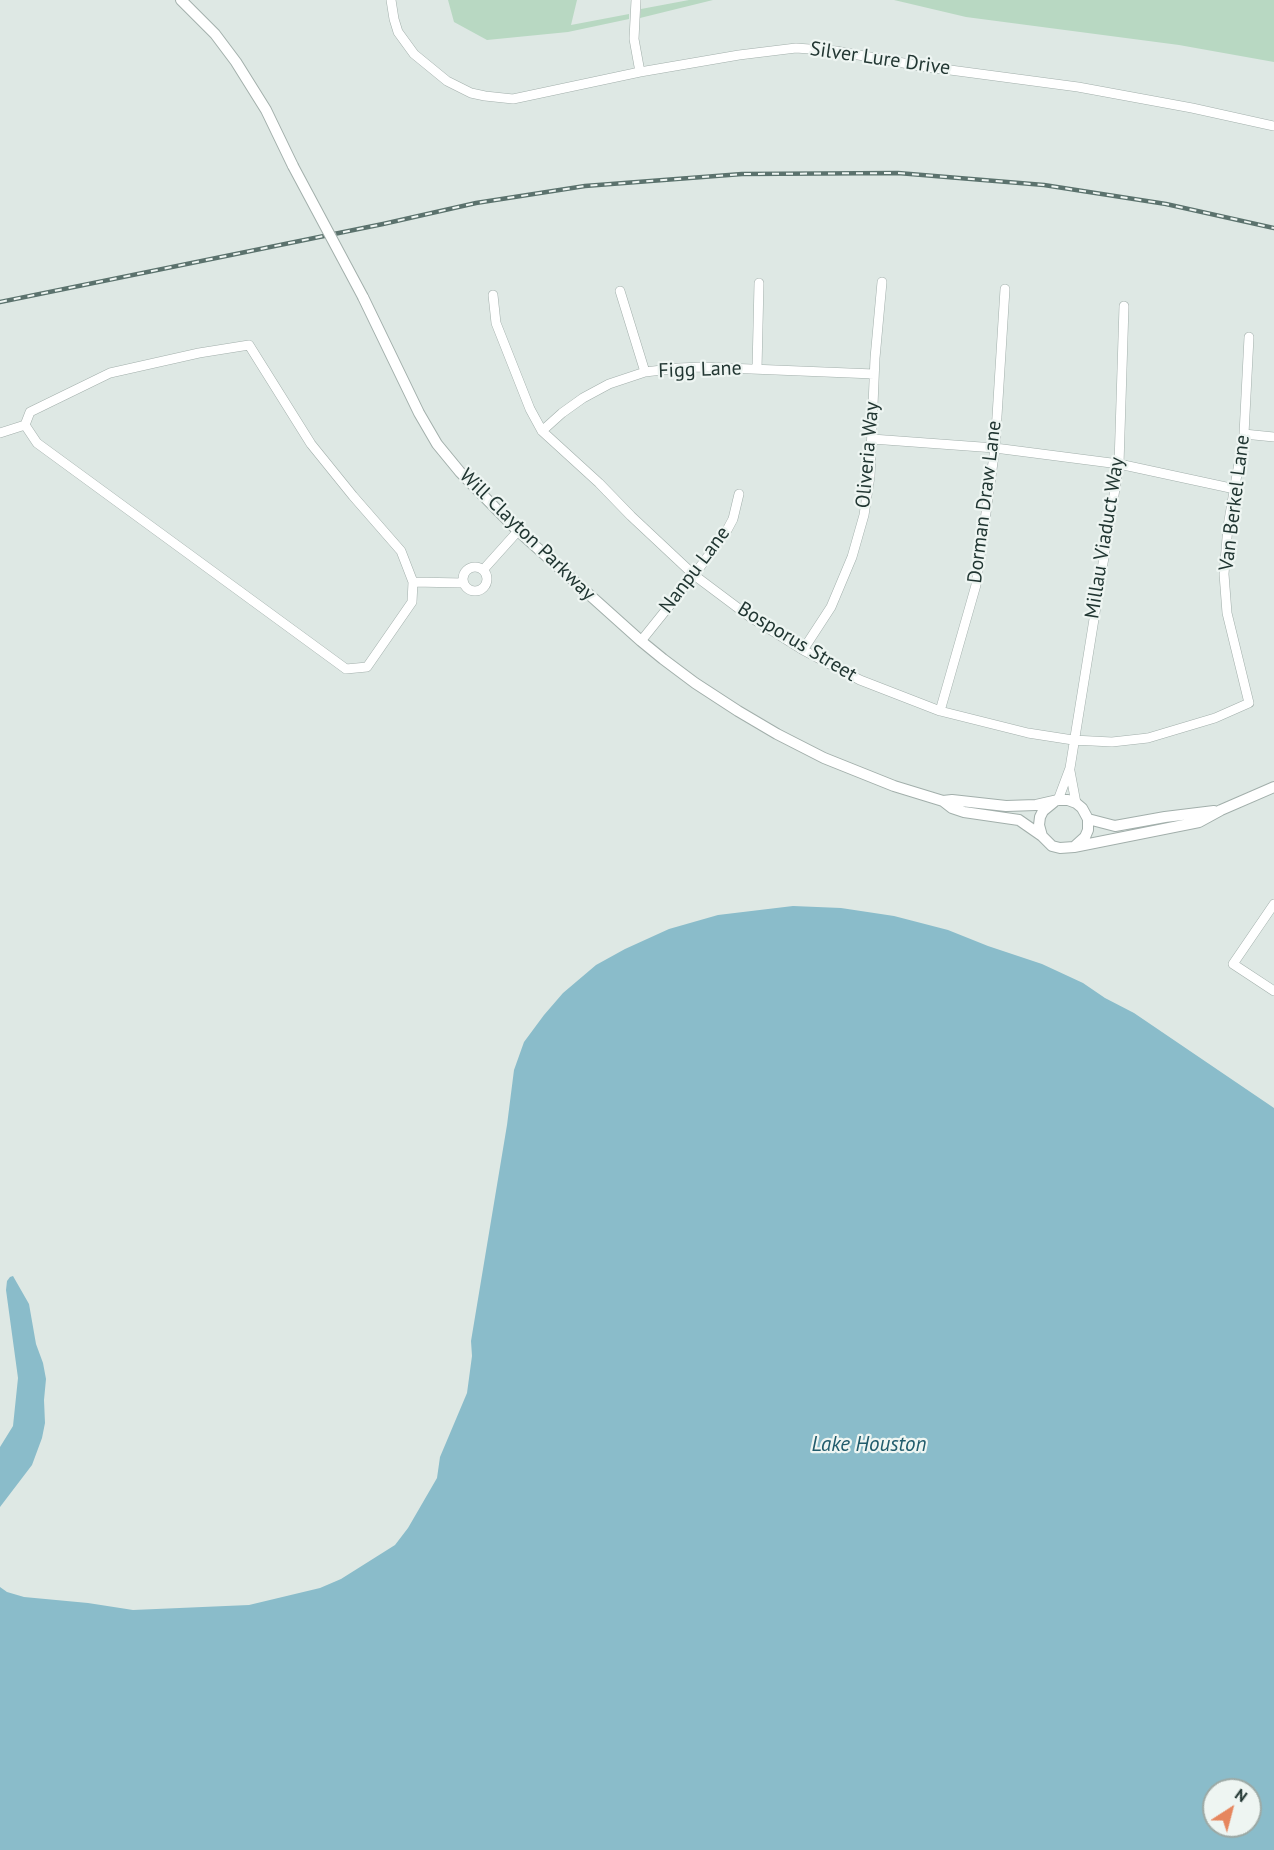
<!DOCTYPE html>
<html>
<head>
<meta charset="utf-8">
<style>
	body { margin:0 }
	#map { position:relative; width:1274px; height:1850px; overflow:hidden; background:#dee8e4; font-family:"PT Sans",sans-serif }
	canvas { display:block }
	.north { position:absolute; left:1202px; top:1778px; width:60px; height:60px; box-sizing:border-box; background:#eef5f2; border:2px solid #9ca9a5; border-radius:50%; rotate:36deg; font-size:16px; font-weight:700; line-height:24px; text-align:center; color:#213632 }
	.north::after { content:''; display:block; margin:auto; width:21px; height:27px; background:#e6865e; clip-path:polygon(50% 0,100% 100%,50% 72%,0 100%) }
</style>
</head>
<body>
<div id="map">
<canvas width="1274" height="1850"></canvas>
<div class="north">N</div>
</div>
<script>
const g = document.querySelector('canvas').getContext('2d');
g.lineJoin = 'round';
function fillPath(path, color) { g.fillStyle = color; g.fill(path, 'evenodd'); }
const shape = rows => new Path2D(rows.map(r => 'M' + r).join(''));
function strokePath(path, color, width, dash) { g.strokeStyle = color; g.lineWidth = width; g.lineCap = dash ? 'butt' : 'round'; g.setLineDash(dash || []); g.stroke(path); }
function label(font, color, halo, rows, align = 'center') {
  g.font = font + ' "PT Sans",sans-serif'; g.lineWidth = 4.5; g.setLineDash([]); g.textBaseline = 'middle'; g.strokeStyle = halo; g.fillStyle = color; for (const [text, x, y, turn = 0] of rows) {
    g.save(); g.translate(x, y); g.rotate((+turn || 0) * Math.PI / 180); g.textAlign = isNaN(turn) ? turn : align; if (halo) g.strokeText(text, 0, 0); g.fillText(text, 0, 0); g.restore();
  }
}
const green = shape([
	[448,0,577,0,571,25,629,14,629,19,568,32,487,40,454,22],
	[689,0,713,0,640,18,641,9],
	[894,0,1274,0,1274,62,1179,45,966,17]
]);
const water = shape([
	[793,906,841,908,894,916,948,930,988,946,1042,964,1083,983,1105,998,1134,1013,1274,1108,1274,1850,0,1850,0,1587,7,1592,24,1597,88,1603,133,1610,249,1605,320,1588,341,1579,395,1545,408,1528,437,1478,440,1457,467,1393,472,1356,471,1341,507,1125,514,1070,524,1042,544,1015,563,993,596,965,625,949,669,929,718,915],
	[1214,1790,1250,1790,1250,1826,1214,1826],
	[13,1276,29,1304,36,1344,43,1363,46,1379,44,1400,45,1423,42,1438,32,1465,0,1507,0,1447,13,1426,18,1378,6,1290,7,1281,10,1277]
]);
const minor = shape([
	[391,0,394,19,398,32,414,54,447,81,471,93,485,96,513,99,640,72,739,55,796,48,836,51,920,66,1078,87,1192,108,1274,126],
	[636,0,634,39,640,72],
	[620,291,645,372],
	[493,295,496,323,530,409,542,431,599,483,631,516,694,575,750,617,803,650,860,680,940,711,1028,733,1073,740,1112,742,1148,738,1215,718,1249,703,1227,613,1224,574,1228,526,1244,434,1249,337],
	[249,345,311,444,353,496,401,551,413,582,412,602,367,667,346,669,37,443,25,425,30,412,110,373,199,353,249,345],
	[757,369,759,283],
	[542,431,562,413,583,398,609,384,645,372,679,368,702,367,874,374],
	[0,433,25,425],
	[1244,434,1274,437],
	[872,439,995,448,1119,464,1235,489],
	'463 579a12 12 0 1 1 24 0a12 12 0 1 1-24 0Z',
	[483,570,518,531],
	[413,582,463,583],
	[641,641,694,575,726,532,733,519,739,494],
	[803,650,831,607,852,557,864,515,870,476,875,358,882,282],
	[940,711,976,585,995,448,1005,289],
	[1070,771,1076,803],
	[1058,800,1070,768,1119,464,1124,306],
	[1274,904,1233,964,1274,991]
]);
const tertiary = shape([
	[181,0,215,34,236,62,266,110,293,166],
	[363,297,419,413,437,444,460,472,515,528,641,641,663,659,695,683,738,711,777,734,824,758,894,786,943,801,952,808,964,812,1019,820,1042,836],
	[943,801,952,800,1006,806,1036,805,1058,800,1068,800,1076,803,1082,808,1088,819,1088,830,1085,837,1074,847,1060,848,1052,846,1042,836,1039,825,1040,817,1043,811,1054,802],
	[1088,819,1115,826,1165,817,1214,811],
	[1074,847,1199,822,1221,810,1274,787]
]);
const rail = shape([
	[0,302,383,224,476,203,585,186,742,174,898,173,1044,185,1166,204,1274,228]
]);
const tertiaryBridge = shape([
	[293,166,363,297]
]);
const streetNames = [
	["Silver Lure Drive",880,59,8],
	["Figg Lane",700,370,-2],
	["Oliveria Way",868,455,-85],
	["Dorman Draw Lane",985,502,-83],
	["Van Berkel Lane",1235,503,-83],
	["Will Clayton Parkway",527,535,44],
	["Millau Viaduct Way",1105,538,-81],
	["Nanpu Lane",695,570,-53],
	["Bosporus Street",797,642,31]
];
const waterNames = [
	["Lake Houston",869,1445]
];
fillPath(green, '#b8d8c2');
fillPath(water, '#8abcca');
strokePath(minor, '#a2afab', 10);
strokePath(tertiary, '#a2afab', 12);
strokePath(minor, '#fff', 9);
strokePath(tertiary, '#fff', 10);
strokePath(rail, '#5b726d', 4.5);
strokePath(rail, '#eef5f2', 2, [7]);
strokePath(tertiaryBridge, '#a2afab', 12, []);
strokePath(tertiaryBridge, '#fff', 10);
label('20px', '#213632', '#eef5f2', streetNames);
label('italic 21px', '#215c6c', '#eef5f2', waterNames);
</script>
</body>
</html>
